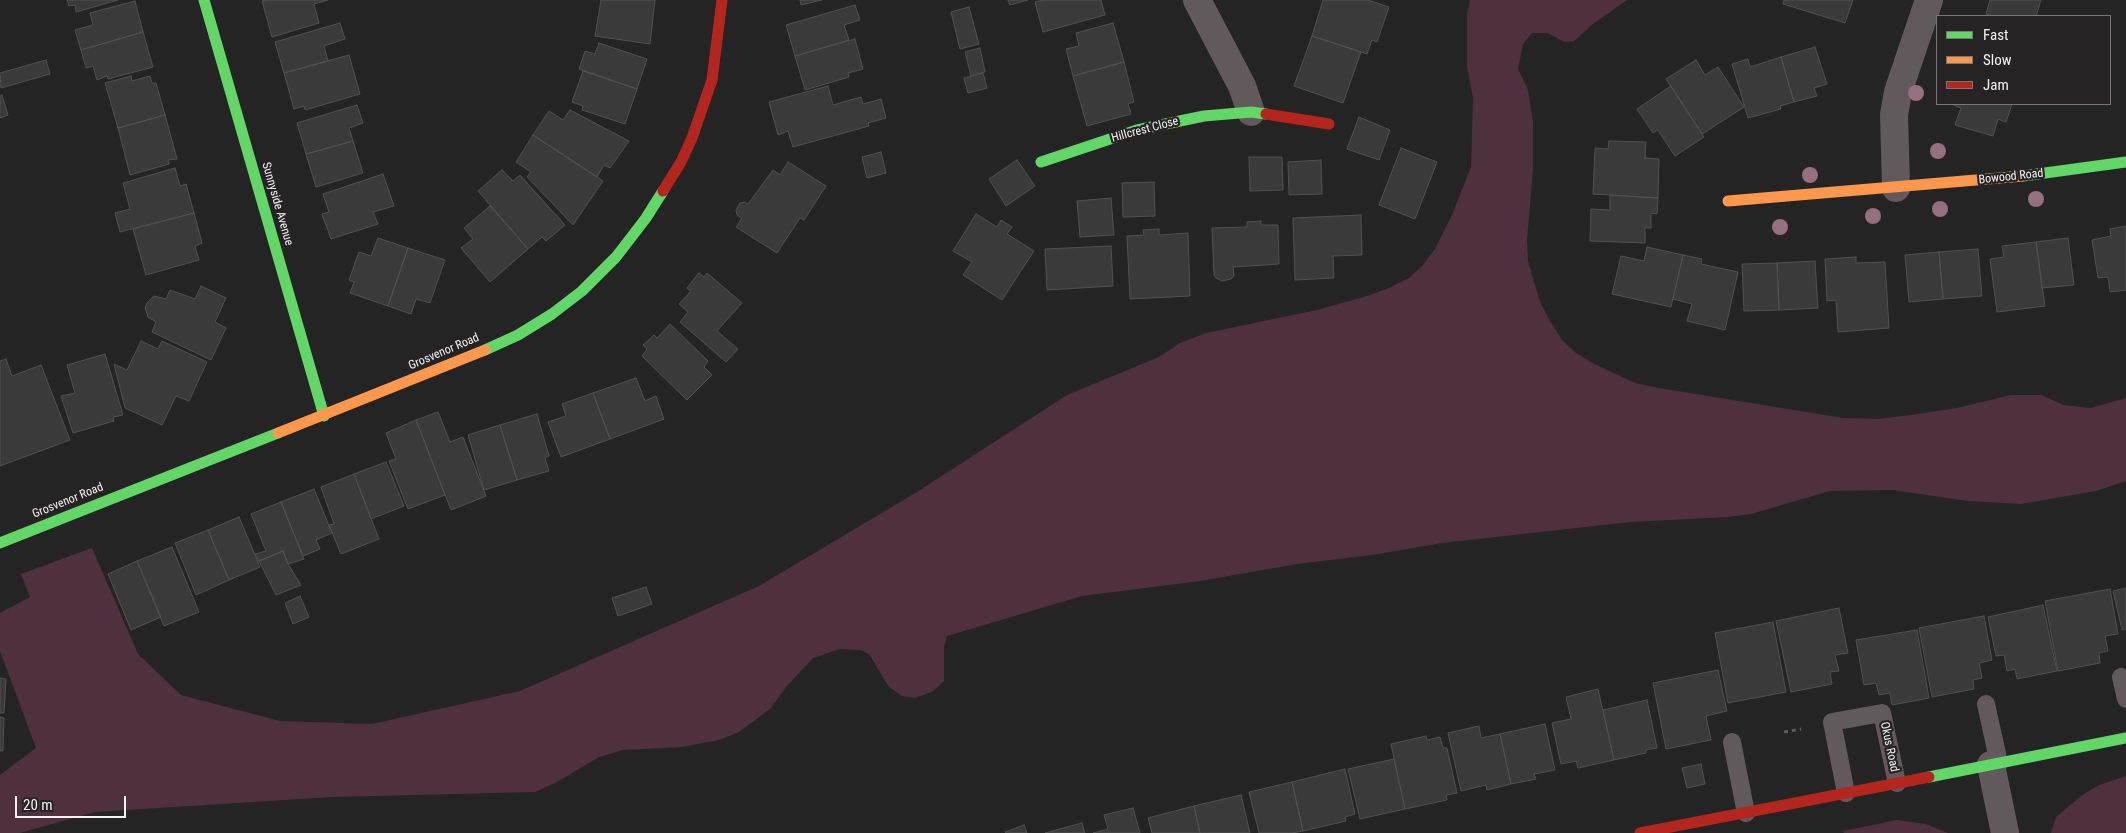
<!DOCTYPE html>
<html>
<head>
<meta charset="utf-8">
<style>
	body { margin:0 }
	#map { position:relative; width:2126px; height:833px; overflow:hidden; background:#252424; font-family:"Roboto Condensed",sans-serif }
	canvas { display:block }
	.legend { position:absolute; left:1936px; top:15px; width:175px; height:90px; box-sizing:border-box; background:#262324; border:1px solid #787676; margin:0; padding:6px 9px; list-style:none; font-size:15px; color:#f3f2f2 }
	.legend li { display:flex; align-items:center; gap:10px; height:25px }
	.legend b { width:25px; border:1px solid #787676 }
	.scale { position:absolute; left:15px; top:796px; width:111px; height:22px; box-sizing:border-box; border:2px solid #f3f2f2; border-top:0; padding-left:6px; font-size:15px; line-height:18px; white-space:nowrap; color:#f3f2f2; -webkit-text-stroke:4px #262324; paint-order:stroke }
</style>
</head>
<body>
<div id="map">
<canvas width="2126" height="833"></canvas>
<ul class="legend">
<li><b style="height:6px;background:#63d668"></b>Fast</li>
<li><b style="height:6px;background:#ff974d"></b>Slow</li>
<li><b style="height:6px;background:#b3261e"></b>Jam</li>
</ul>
<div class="scale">20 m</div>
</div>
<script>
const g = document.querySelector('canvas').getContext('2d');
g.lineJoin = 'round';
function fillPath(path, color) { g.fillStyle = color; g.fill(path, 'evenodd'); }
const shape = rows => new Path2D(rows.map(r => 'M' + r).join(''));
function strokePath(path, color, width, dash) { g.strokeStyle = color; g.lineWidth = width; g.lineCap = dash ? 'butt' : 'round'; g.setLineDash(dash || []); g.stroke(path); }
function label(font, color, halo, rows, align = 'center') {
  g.font = font + ' "Roboto Condensed",sans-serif'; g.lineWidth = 4.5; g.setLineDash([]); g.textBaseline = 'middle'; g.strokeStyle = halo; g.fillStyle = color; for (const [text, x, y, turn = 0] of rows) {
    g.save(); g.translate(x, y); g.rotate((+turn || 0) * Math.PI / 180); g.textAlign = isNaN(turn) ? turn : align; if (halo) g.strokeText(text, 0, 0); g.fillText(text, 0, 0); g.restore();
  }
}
const green = shape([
	[1470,0,1627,0,1593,24,1574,41,1565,42,1547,33,1532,33,1523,44,1518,69,1528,90,1533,122,1533,170,1527,240,1528,261,1539,299,1548,318,1562,340,1576,353,1594,364,1635,383,1659,388,1843,418,1878,419,1911,415,1957,408,2011,395,2041,395,2064,405,2090,408,2126,398,2126,481,2096,491,2021,504,1968,501,1893,490,1830,491,1751,514,1728,517,1630,522,1442,543,1372,555,1297,564,1200,581,1082,596,947,636,944,647,944,681,932,692,915,698,902,696,889,687,869,654,860,650,840,649,813,658,786,687,770,709,739,732,719,740,682,747,623,750,599,757,557,782,535,792,332,797,95,812,20,833,0,833,0,775,36,748,0,651,0,613,30,597,21,574,92,548,138,654,181,695,280,721,372,724,520,691,759,586,917,492,1067,395,1159,357,1180,343,1206,333,1317,310,1367,296,1389,288,1409,278,1422,266,1435,249,1452,215,1471,167,1473,98,1467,67,1467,15],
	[2126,776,2126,833,2051,833,2056,817,2081,796,2099,785],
	[1897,820,1926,824,1948,833,1844,833,1843,831]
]);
const building = shape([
	[67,0,118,0,76,12,75,5,69,6,67,0],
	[266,0,328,0,314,4,319,23,272,37,262,1,266,0],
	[601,0,655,0,650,44,595,36,601,0],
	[800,0,822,0,801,5,800,0],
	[1008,0,1028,0,1010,5,1008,0],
	[1043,0,1101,0,1105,15,1043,32,1035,2,1043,0],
	[1323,0,1368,0,1389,7,1377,42,1372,40,1367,54,1312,36,1323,0],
	[1784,0,1853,0,1845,23,1783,4,1784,0],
	[1990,0,2041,0,2036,16,1994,16,1986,14,1990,0],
	[135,1,143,32,81,50,75,30,93,25,90,13,135,1],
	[855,5,860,20,844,25,849,40,795,56,786,25,855,5],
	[969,7,979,44,960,49,951,12,969,7],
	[340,23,345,39,324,46,328,61,284,73,275,42,340,23],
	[1113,23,1124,62,1073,76,1066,49,1079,46,1076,33,1113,23],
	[143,32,153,67,108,79,107,76,97,80,93,66,86,68,81,50,143,32],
	[1312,36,1361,52,1343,103,1294,86,1312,36],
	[855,39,863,69,848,73,849,77,805,90,795,56,855,39],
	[599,43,647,59,637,89,579,69,585,51,595,54,599,43],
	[1815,47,1827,84,1814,88,1817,96,1794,102,1781,57,1815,47],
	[980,48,985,72,971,76,965,52,980,48],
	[349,55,360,94,305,110,304,106,294,109,284,73,349,55],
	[1781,57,1794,102,1780,106,1781,109,1748,118,1732,64,1748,59,1750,67,1781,57],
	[46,60,50,74,1,88,0,73,46,60],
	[1696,60,1705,75,1718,67,1744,107,1702,134,1666,79,1696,60],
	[1124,62,1134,102,1128,104,1131,114,1087,126,1073,76,1124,62],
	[583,71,637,89,625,124,582,110,583,106,572,102,583,71],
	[983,73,987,88,968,93,964,78,983,73],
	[131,76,132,81,150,76,152,83,156,83,165,115,118,128,105,83,131,76],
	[828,86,833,105,861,97,863,104,881,99,886,118,868,123,869,126,793,147,788,131,778,135,769,102,828,86],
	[1671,86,1704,137,1675,156,1658,130,1653,133,1637,109,1671,86],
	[2,95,8,115,0,118,0,96,2,95],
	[1951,104,2012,104,2006,122,1998,119,1993,136,1955,125,1961,108,1951,104],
	[357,105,363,123,349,128,353,141,306,154,297,123,357,105],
	[570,110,629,141,610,168,604,165,597,177,533,135,549,111,563,120,570,110],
	[165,115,177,159,168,160,169,164,130,175,118,128,165,115],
	[1359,117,1390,130,1379,160,1347,149,1359,117],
	[533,135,603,181,573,225,527,177,531,172,516,162,533,135],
	[353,141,363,173,316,187,306,154,353,141],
	[1609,141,1646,142,1645,158,1659,159,1658,198,1593,194,1595,148,1608,149,1609,141],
	[1401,148,1437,162,1415,219,1379,205,1401,148],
	[881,152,886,173,867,178,862,157,881,152],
	[1249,157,1282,157,1283,190,1250,191,1249,157],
	[1017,160,1035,186,1006,206,989,179,1017,160],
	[1321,160,1322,194,1289,195,1288,162,1321,160],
	[788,162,826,186,804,220,800,218,777,253,736,227,742,218,737,215,736,210,740,203,745,202,748,204,773,170,780,175,788,162],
	[175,168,180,186,186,184,194,213,120,232,115,213,130,209,123,183,175,168],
	[502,170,513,181,520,175,565,225,546,241,542,237,528,249,478,191,502,170],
	[383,174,394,206,373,212,378,224,331,239,322,214,329,212,323,194,383,174],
	[1154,182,1155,216,1123,217,1122,183,1154,182],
	[1610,195,1658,198,1657,214,1651,213,1651,228,1645,228,1645,243,1590,241,1591,209,1610,210,1610,195],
	[1111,198,1114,235,1080,237,1077,201,1111,198],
	[490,206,528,249,490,282,461,248,473,239,464,228,490,206],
	[194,213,202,243,195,246,199,260,146,275,133,229,194,213],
	[976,214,997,227,1001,220,1012,227,1007,234,1034,251,1002,300,963,275,972,262,953,251,976,214],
	[1361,215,1362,255,1333,256,1334,278,1295,280,1293,218,1361,215],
	[1261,221,1261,225,1278,225,1279,264,1233,267,1234,276,1231,279,1222,281,1216,278,1214,275,1212,228,1247,227,1247,222,1261,221],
	[2126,226,2126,290,2110,292,2108,277,2098,278,2092,240,2111,236,2110,229,2126,226],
	[1159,229,1159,235,1188,233,1190,296,1130,299,1127,236,1144,235,1143,230,1159,229],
	[378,238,408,248,388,306,350,293,354,282,349,280,359,252,371,256,378,238],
	[2068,238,2074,285,2042,288,2036,242,2068,238],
	[2036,242,2045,306,1997,312,1990,259,2004,257,2002,246,2036,242],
	[1111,246,1113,286,1047,290,1045,249,1111,246],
	[1647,247,1683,255,1671,307,1612,294,1621,256,1644,261,1647,247],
	[408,248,445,260,430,303,416,299,411,314,388,306,408,248],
	[1978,249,1982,296,1943,299,1939,252,1978,249],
	[1939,252,1943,299,1909,302,1905,255,1939,252],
	[1683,255,1702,259,1701,264,1738,272,1725,330,1687,321,1692,304,1673,299,1683,255],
	[1856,257,1856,263,1885,262,1889,328,1838,332,1836,300,1827,301,1825,259,1856,257],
	[1815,261,1818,308,1779,310,1777,263,1815,261],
	[1777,263,1779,310,1744,311,1742,264,1777,263],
	[699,273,704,277,707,273,742,303,717,331,738,349,726,362,680,322,688,312,679,304,691,291,687,288,699,273],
	[201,286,226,298,215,322,226,328,211,360,152,332,156,322,148,317,145,308,147,303,154,296,166,299,170,290,195,299,201,286],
	[670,324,708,361,704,367,712,375,687,400,642,356,647,349,643,345,654,335,657,338,670,324],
	[141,341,158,349,162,341,207,362,189,401,176,396,162,425,125,408,114,364,127,370,141,341],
	[105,354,123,415,113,417,114,421,73,433,61,396,75,393,67,365,105,354],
	[6,359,12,376,41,365,70,440,0,466,0,361,6,359],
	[636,378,645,401,656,396,664,419,610,439,593,393,636,378],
	[593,393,610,439,561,457,548,422,566,416,562,404,593,393],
	[438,412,450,442,463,437,486,496,451,510,416,420,438,412],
	[537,414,549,456,545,458,549,471,517,480,500,425,537,414],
	[416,420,445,495,408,509,389,461,396,459,386,433,416,420],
	[500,425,517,480,484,490,468,435,500,425],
	[386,462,404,506,371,519,354,474,386,462],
	[354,474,379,539,341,554,329,525,334,524,321,487,354,474],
	[314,489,332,533,316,540,320,549,303,556,281,502,314,489],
	[281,502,304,559,288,564,283,551,259,561,255,554,266,551,251,514,281,502],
	[239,517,260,567,229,580,208,530,239,517],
	[208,530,229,580,196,595,175,543,208,530],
	[172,547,199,612,164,626,137,561,172,547],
	[283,551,288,564,301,585,276,595,259,561,283,551],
	[137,561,161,617,131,630,108,574,137,561],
	[646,587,652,604,618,616,612,598,646,587],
	[2126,588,2126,629,2122,630,2113,591,2126,588],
	[2110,589,2118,634,2105,636,2108,651,2099,653,2100,663,2058,671,2045,601,2110,589],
	[300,596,309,617,293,624,285,603,300,596],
	[2043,605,2057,671,2017,679,2015,669,2007,671,2004,655,1996,656,1988,617,2043,605],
	[1839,608,1848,653,1835,655,1839,671,1830,672,1832,684,1791,692,1776,621,1839,608],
	[1984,616,1992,660,1979,663,1982,678,1973,680,1974,689,1932,697,1919,628,1984,616],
	[1773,622,1786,692,1728,703,1715,633,1773,622],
	[1917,630,1929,698,1892,705,1890,693,1879,695,1876,683,1864,685,1856,640,1917,630],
	[1718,670,1727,711,1706,716,1711,740,1666,749,1653,683,1718,670],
	[0,678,6,679,4,713,0,713,0,678],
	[1598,689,1614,760,1578,768,1576,761,1561,764,1552,723,1571,719,1566,697,1598,689],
	[1647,700,1657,748,1645,750,1646,753,1614,760,1603,710,1647,700],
	[0,717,4,718,3,751,0,751,0,717],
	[1545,724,1555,770,1534,774,1536,779,1511,784,1500,734,1545,724],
	[1479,726,1481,738,1500,734,1511,784,1487,790,1486,785,1461,791,1448,733,1479,726],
	[1426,736,1427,740,1440,737,1443,748,1447,748,1457,793,1446,795,1447,800,1405,809,1391,744,1426,736],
	[1394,759,1405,809,1360,819,1348,769,1394,759],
	[1701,764,1705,784,1687,788,1682,768,1701,764],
	[1345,769,1355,814,1345,817,1346,821,1303,831,1292,782,1345,769],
	[1292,782,1303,831,1292,833,1259,833,1249,792,1292,782],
	[1241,795,1250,833,1200,833,1194,806,1241,795],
	[1194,806,1200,833,1152,833,1148,818,1194,806],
	[1133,808,1140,833,1093,833,1108,829,1104,815,1133,808],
	[1082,823,1085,833,1045,833,1082,823],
	[1024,825,1027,833,1006,833,1005,832,1024,825]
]);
const path = shape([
	[1784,732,1801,729]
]);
const lane = shape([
	[2121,677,2126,699],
	[1986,704,1999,763],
	[1732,742,1746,813],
	[1846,793,1832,722,1882,713,1897,783]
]);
const street = shape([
	[1197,0,1242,86,1251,112],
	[1896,188,1894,115,1898,92,1929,0],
	[1991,765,2005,833]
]);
const fast = shape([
	[204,0,324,416],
	[1041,162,1137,130,1204,116,1251,112,1266,114],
	[2023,176,2126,162],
	[485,350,518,335,552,314,582,291,616,257,646,218,663,191],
	[0,543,278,433],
	[1929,777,2126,738]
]);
const slow = shape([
	[1728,201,2023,176],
	[278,433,485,350]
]);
const jam = shape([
	[1266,114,1329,124],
	[663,191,681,162,692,138,712,80,722,0],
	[1640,833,1929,777]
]);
const trees = [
	[1916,93],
	[1938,151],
	[1810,175],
	[2036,199],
	[1940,209],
	[1873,216],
	[1780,227]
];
const streetNames = [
	["Hillcrest Close",1145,130,-15],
	["Bowood Road",2011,177,-6],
	["Sunnyside Avenue",277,204,74],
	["Grosvenor Road",444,352,-23],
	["Grosvenor Road",68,501,-22],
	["Okus Road",1889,747,78]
];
fillPath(green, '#4e313d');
fillPath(building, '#3b3a3a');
strokePath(building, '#525151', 1);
strokePath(path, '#615b5e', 3, [4, 4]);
strokePath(lane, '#62595c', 18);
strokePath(street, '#62595c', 28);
strokePath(fast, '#63d668', 11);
strokePath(slow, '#ff974d', 11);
strokePath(jam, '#b3261e', 11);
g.fillStyle = '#96707f';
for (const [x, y] of trees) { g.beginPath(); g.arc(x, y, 8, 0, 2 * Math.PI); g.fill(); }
label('12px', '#f3f2f2', '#262324', streetNames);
</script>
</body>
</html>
